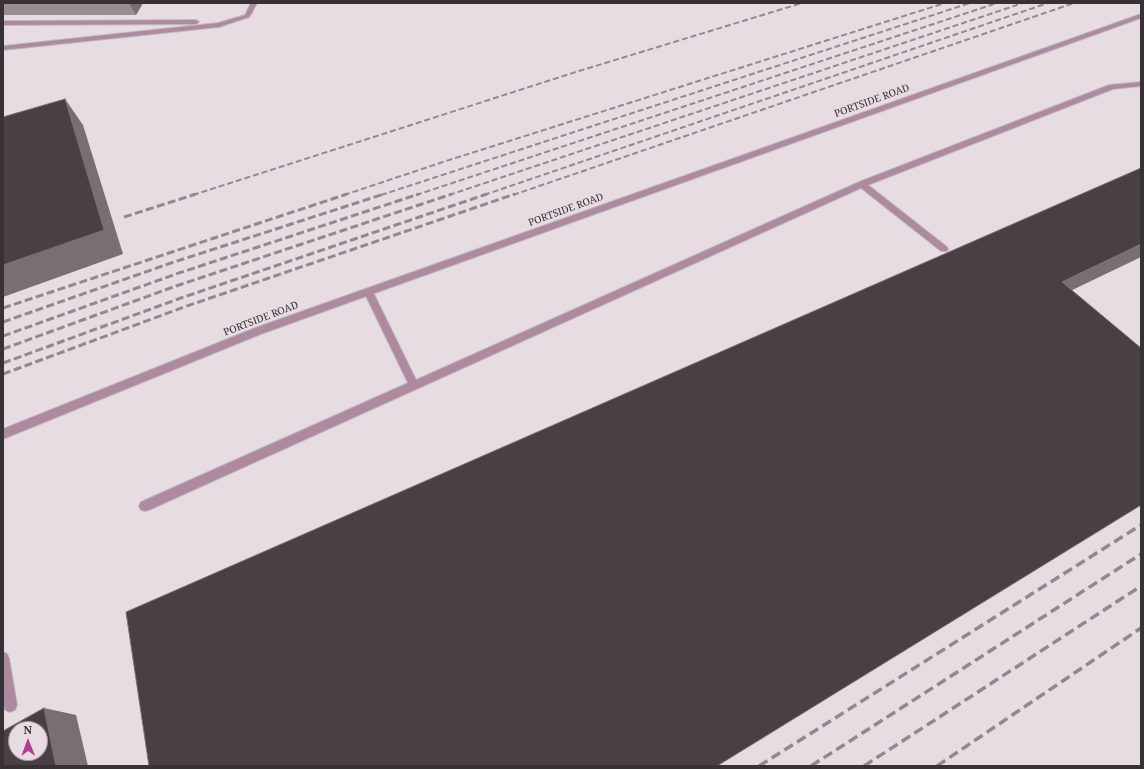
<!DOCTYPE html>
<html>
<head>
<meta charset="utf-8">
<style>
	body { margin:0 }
	#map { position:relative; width:1144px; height:769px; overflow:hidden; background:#e8dce3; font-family:"Noto Serif",serif }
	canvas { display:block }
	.frame { position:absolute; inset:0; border:4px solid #373235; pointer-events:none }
	.north { position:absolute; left:8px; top:721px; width:40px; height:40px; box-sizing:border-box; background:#e8dce3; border:1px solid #a1989d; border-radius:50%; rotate:359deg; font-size:11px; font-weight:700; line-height:16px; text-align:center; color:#373235 }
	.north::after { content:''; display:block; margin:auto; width:14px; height:18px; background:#b33c92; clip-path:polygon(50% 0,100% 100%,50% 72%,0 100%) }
</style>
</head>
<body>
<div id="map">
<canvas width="1144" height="769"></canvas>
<div class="frame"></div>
<div class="north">N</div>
</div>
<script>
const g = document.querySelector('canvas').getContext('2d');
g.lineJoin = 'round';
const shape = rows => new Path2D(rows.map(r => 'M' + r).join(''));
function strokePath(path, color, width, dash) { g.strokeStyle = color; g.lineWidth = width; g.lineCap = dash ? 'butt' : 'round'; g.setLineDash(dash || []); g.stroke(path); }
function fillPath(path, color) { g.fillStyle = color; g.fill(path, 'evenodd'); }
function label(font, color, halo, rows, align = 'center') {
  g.font = font + ' "Noto Serif",serif'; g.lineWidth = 4; g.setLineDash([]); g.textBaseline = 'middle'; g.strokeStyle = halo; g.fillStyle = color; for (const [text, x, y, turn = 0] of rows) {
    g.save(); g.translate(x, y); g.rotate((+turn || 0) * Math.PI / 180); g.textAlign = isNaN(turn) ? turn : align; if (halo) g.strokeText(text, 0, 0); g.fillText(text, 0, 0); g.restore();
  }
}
const service = shape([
	[248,10,253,11,249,17,219,27,3,50,3,46,218,23,245,15,248,10],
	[3,21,196,20,199,22,196,24,3,25,3,21],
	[1141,82,1141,86,1113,89,868,185,947,247,948,249,947,251,941,251,861,188,149,510,145,511,141,510,139,506,141,502,408,383,364,292,366,290,372,290,416,380,859,182,1109,85,1141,82],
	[3,652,7,654,9,658,17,705,15,710,10,712,5,710,3,702,3,652]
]);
const minor = shape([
	[251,3,257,3,252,12,250,13,247,11,251,3],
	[1141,14,1141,18,261,334,3,439,3,429,255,328,1141,14]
]);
const railFar2 = shape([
	[193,195,579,71,802,3],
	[344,195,446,161,945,3],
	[381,195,970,3],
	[416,195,997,3],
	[449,195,1023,3],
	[484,195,1048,3],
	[513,195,1074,3]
]);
const railFar1 = shape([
	[124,217,196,194],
	[3,308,347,194],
	[3,322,171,263,384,194],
	[3,336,176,274,419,194],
	[3,349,176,286,452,194],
	[3,363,181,298,487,194],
	[3,374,184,307,515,194]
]);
const rail = shape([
	[759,766,1141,525],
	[811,766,1141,554],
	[864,766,1141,586],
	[937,766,1141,628]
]);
const wall = shape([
	[3,3,143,3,136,15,3,15]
]);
const shadedWall = shape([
	[129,3,143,3,136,15],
	[65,99,83,125,123,254,3,297,3,265],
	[1141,244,1141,257,1041,305,1062,282],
	[44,708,76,715,88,766,56,766]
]);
const building = shape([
	[65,99,104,230,3,265,3,117,65,99],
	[1141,168,1141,244,1062,282,1141,348,1141,505,717,766,149,766,126,612,1141,168],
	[44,708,56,766,3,766,3,731,44,708],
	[16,729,40,729,40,753,16,753,16,729]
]);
const streetNames = [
	["PORTSIDE ROAD",872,101,-20],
	["PORTSIDE ROAD",566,210,-20],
	["PORTSIDE ROAD",261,319,-21]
];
strokePath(service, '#c5bac0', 2);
strokePath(minor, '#c5bac0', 2);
fillPath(service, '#ad8aa0');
fillPath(minor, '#ad8aa0');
strokePath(railFar2, '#92898f', 2, [6, 3]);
strokePath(railFar1, '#92898f', 3, [8, 3.5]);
strokePath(rail, '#92898f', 3.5, [10, 5]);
fillPath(wall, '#988e94');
fillPath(shadedWall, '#796e74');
fillPath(building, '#493f45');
strokePath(building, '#796e74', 1);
label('10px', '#373235', '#e8dce3', streetNames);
</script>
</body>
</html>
